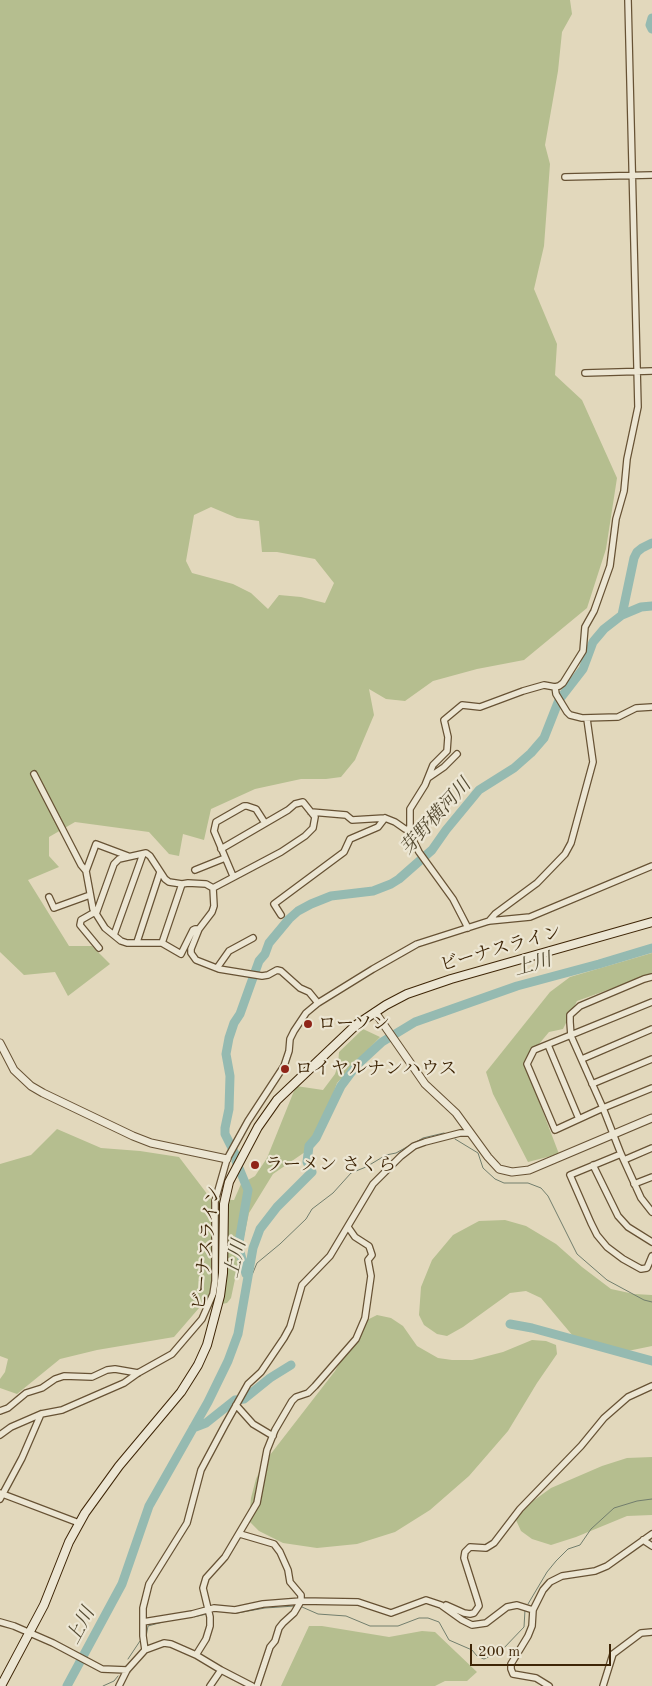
<!DOCTYPE html>
<html>
<head>
<meta charset="utf-8">
<style>
	body { margin:0 }
	#map { position:relative; width:652px; height:1686px; overflow:hidden; background:#e2d8bc; font-family:"Old Standard TT",serif }
	canvas { display:block }
	.scale { position:absolute; left:470px; top:1644px; width:141px; height:22px; box-sizing:border-box; border:2px solid #3e2506; border-top:0; padding-left:6px; font-size:15px; line-height:18px; white-space:nowrap; color:#3e2506; -webkit-text-stroke:4px #ece6d3; paint-order:stroke }
</style>
</head>
<body>
<div id="map">
<canvas width="652" height="1686"></canvas>
<div class="scale">200 m</div>
</div>
<script>
const g = document.querySelector('canvas').getContext('2d');
g.lineJoin = 'round';
function fillPath(path, color) { g.fillStyle = color; g.fill(path, 'evenodd'); }
const shape = rows => new Path2D(rows.map(r => 'M' + r).join(''));
function strokePath(path, color, width, dash) { g.strokeStyle = color; g.lineWidth = width; g.lineCap = dash ? 'butt' : 'round'; g.setLineDash(dash || []); g.stroke(path); }
function label(font, color, halo, rows, align = 'center') {
  g.font = font + ' "Old Standard TT","Noto Serif JP",serif'; g.lineWidth = 4.5; g.setLineDash([]); g.textBaseline = 'middle'; g.strokeStyle = halo; g.fillStyle = color; for (const [text, x, y, turn = 0] of rows) {
    g.save(); g.translate(x, y); g.rotate((+turn || 0) * Math.PI / 180); g.textAlign = isNaN(turn) ? turn : align; if (halo) g.strokeText(text, 0, 0); g.fillText(text, 0, 0); g.restore();
  }
}
const green = shape([
	[0,0,570,0,572,14,562,32,558,71,545,145,550,164,544,246,534,289,557,344,555,375,582,400,617,478,606,549,587,608,524,660,477,669,433,681,405,701,386,699,369,689,374,715,355,760,341,777,326,779,301,779,255,789,211,809,204,840,183,834,179,856,169,854,149,832,75,822,49,837,49,856,59,867,28,880,69,946,92,946,110,964,68,996,55,972,24,975,0,952],
	[211,507,237,518,259,521,262,552,277,552,315,559,334,583,325,603,301,597,279,595,268,609,251,593,233,584,192,573,186,561,194,515],
	[652,953,652,974,577,1001,563,1029,549,1032,524,1062,559,1154,528,1162,493,1094,486,1072,550,992,570,977],
	[363,1029,380,1037,337,1083,324,1120,305,1152,273,1174,249,1213,231,1298,227,1303,199,1308,174,1337,97,1350,60,1359,17,1394,0,1388,0,1379,5,1372,8,1359,0,1356,0,1164,31,1155,57,1129,101,1148,140,1151,179,1157,211,1199,234,1200,241,1184,255,1176,267,1158,296,1086,323,1090,335,1074,338,1065,339,1052],
	[505,1220,526,1226,556,1244,582,1267,611,1289,634,1294,652,1295,652,1346,618,1353,595,1348,578,1342,541,1298,526,1291,510,1293,463,1327,447,1336,437,1334,424,1325,419,1315,421,1287,432,1260,453,1235,479,1221],
	[377,1315,391,1318,403,1326,417,1346,438,1358,452,1360,472,1360,503,1352,532,1340,546,1341,556,1345,557,1354,537,1383,508,1431,469,1476,430,1510,395,1532,357,1544,317,1548,283,1543,259,1531,249,1521,251,1498,256,1479,263,1464,335,1371,356,1334,367,1320],
	[652,1457,652,1515,627,1516,576,1537,551,1545,532,1539,521,1531,516,1520,520,1514,533,1501,551,1488,602,1466,627,1458],
	[309,1626,322,1626,389,1637,422,1631,435,1632,477,1672,467,1681,445,1681,435,1686,281,1686]
]);
const stream = shape([
	[455,1139,478,1153,483,1168,495,1179,504,1183,528,1183,541,1188,548,1196,577,1254,607,1280,644,1300,652,1302],
	[247,1279,252,1275,257,1263,280,1244,306,1219,312,1209,333,1193,351,1173,366,1167,386,1155,396,1153,423,1138,444,1133],
	[528,1604,547,1572,556,1561,568,1549,580,1545,591,1529,614,1508,637,1501,652,1499],
	[302,1607,318,1614,346,1616,370,1626,398,1626,419,1618,428,1618,439,1622,449,1640,472,1650,477,1656,484,1659,502,1650,524,1627,525,1610],
	[232,1613,237,1613,265,1608,295,1606],
	[194,1617,207,1614],
	[146,1637,148,1626,170,1620],
	[128,1659,140,1641],
	[103,1686,114,1681,118,1676]
]);
const river = shape([
	[652,18,650,25,652,29],
	[622,615,634,558,637,552,642,548,652,543],
	[246,1274,240,1252,239,1242,248,1190,236,1161,236,1156,225,1134,225,1128,229,1109,230,1076,226,1054,229,1038,234,1023,240,1014,259,961,265,954,269,943,289,919,298,911,311,904,331,896,373,891,391,884,399,879,432,850,446,830,479,790,514,768,531,753,544,738,559,700,583,669,593,642,604,629,622,615,641,607,652,606],
	[510,1324,532,1328,652,1361],
	[193,1428,206,1423,235,1400,244,1399,270,1378,291,1365],
	[67,1686,122,1584,149,1506,208,1402,228,1361,238,1334,253,1248,260,1229,277,1207,312,1172,307,1162,309,1146,316,1138,341,1086,356,1066,382,1042,415,1022,517,986,599,964,652,948]
]);
const minor = shape([
	[565,177,652,175],
	[585,373,652,371],
	[555,687,556,694,567,712,570,715,582,718,618,717,636,708,652,707],
	[34,774,81,865,86,871,93,909,105,928,121,941,127,943,162,943,181,954,193,930,195,929,199,929],
	[428,778,444,767,457,754],
	[311,812,346,815,352,820,385,818,395,822,405,829,410,830],
	[195,870,225,858],
	[86,871,96,844,128,856],
	[233,876,214,831,216,822,244,806,247,806,256,809,265,823],
	[213,888,281,852,305,836,313,828,315,817,303,802,295,804,288,810,221,849],
	[49,897,54,908,90,895],
	[95,912,81,920,80,925,99,948],
	[96,914,114,864,119,859,146,853,150,856,165,879,169,882,182,884,188,883,206,884,213,888,214,906,212,912,199,929,191,949,191,953,196,960,219,969,262,976,268,975,277,970,281,971,300,988,309,992,318,1003],
	[281,915,274,904,344,852,350,839,378,827,385,818],
	[489,921,495,914,537,883,565,854,571,843,593,762,587,719],
	[468,928,453,899,419,852,414,842,410,830,410,809,425,785,433,765,447,751,448,737,444,720,462,705,480,707,523,691,544,685,555,687,559,686,563,683,583,651,585,627,594,611,610,566,616,519,624,491,627,459,638,407,628,0],
	[114,935,143,854],
	[137,942,160,872],
	[162,943,182,884],
	[217,968,229,951,253,938],
	[652,977,644,979,580,1006,570,1015,570,1022,571,1036,603,1108,621,1154,641,1198,652,1212],
	[652,1002,534,1050,527,1064,555,1130,603,1108,652,1088],
	[548,1045,579,1119],
	[582,1059,652,1029],
	[592,1084,652,1059],
	[621,1154,570,1175,591,1223,597,1235,607,1247,623,1259,641,1269,647,1268,652,1256],
	[624,1160,652,1148],
	[593,1165,618,1216,628,1227,652,1242],
	[634,1184,652,1177],
	[236,1405,253,1424,273,1436],
	[0,1411,8,1408,26,1393,42,1388,55,1379,64,1376,92,1377,107,1370,115,1369,138,1373],
	[0,1435,11,1427,41,1414,62,1410,124,1383,138,1373,172,1354,202,1319,213,1294,215,1281,215,1201,227,1159,248,1121,284,1066,289,1051,290,1039,294,1031,306,1013,318,1003,373,969,417,944,489,921,530,917,652,866],
	[0,1493,79,1523],
	[0,1499,22,1458,41,1414],
	[240,1534,274,1544,280,1552,288,1570,290,1582,301,1595,301,1601,294,1613,283,1623,279,1628,275,1641,270,1647,257,1686],
	[643,1540,652,1546],
	[446,1605,464,1613,470,1614,474,1613,479,1606,478,1602,464,1558,465,1552,470,1547,486,1548,494,1543,520,1509,581,1446,604,1418,628,1397,652,1386],
	[0,1622,14,1626,53,1643,102,1669,127,1670],
	[143,1622,192,1614,214,1608,235,1610,263,1604,301,1601,358,1602,391,1613,426,1600,441,1605,462,1620,472,1625,486,1623,507,1607,517,1605,533,1610],
	[145,1650,143,1636,143,1608,149,1584,187,1523,201,1470,225,1425,248,1384,261,1372,284,1338,290,1327,302,1285,330,1256,373,1184,401,1156,414,1146,425,1142,460,1133,470,1133],
	[196,1655,206,1639,210,1626,210,1617,203,1588,206,1578,225,1557,257,1503,267,1450,275,1430,292,1401,296,1397,308,1393,315,1386,356,1339,365,1318,371,1276,368,1260,372,1255,369,1246,355,1237,348,1227],
	[119,1686,127,1670,145,1650,164,1643,171,1644,196,1655,221,1670,252,1686],
	[210,1686,221,1670],
	[549,1686,536,1678,513,1674,511,1669,511,1664,528,1636,532,1626,533,1610,543,1590,550,1582,562,1576,595,1571,607,1566,652,1534],
	[603,1686,613,1654,641,1633,652,1632]
]);
const tertiary = shape([
	[375,1012,425,1084,456,1113,488,1157,499,1169,512,1172,529,1170,652,1118],
	[0,1043,14,1070,31,1086,43,1093,133,1136,151,1143,227,1159]
]);
const secondary = shape([
	[1,1686,44,1605,69,1542,85,1513,119,1466,181,1392,198,1365,207,1345,220,1296,223,1273,224,1204,229,1182,258,1127,277,1100,356,1025,386,1005,407,994,451,979,652,922]
]);
const markers = [
	[308,1024,5,"#8f2418"],
	[285,1069,5,"#8f2418"],
	[255,1165,5,"#8f2418"]
];
const streetNames = [
	["ビーナスライン",501,949,-16],
	["ビーナスライン",207,1248,-83]
];
const poiNames = [
	["ローソン",318,1024],
	["ロイヤルナンハウス",295,1069],
	["ラーメン さくら",265,1165]
];
const waterNames = [
	["芽野横河川",436,817,-48],
	["上川",533,965,-16],
	["上川",236,1259,-77],
	["上川",81,1626,-62]
];
fillPath(green, '#b5be8f');
strokePath(stream, '#727e6d', 1);
strokePath(river, '#95bab1', 9);
strokePath(minor, '#675234', 8);
strokePath(tertiary, '#675234', 9);
strokePath(secondary, '#3e2506', 10);
strokePath(minor, '#ece6d3', 5.5);
strokePath(tertiary, '#ece6d3', 7);
strokePath(secondary, '#ece6d3', 8);
for (const [x, y, r, color] of markers) { const dot = new Path2D(); dot.arc(x, y, r, 0, 2 * Math.PI); g.fillStyle = color; g.fill(dot); strokePath(dot, '#ece6d3', 2); }
label('18px', '#3e2506', '#ece6d3', streetNames);
label('18px', '#3e2506', '#ece6d3', poiNames, 'left');
label('italic 19px', '#544a31', '#ece6d3', waterNames);
</script>
</body>
</html>
